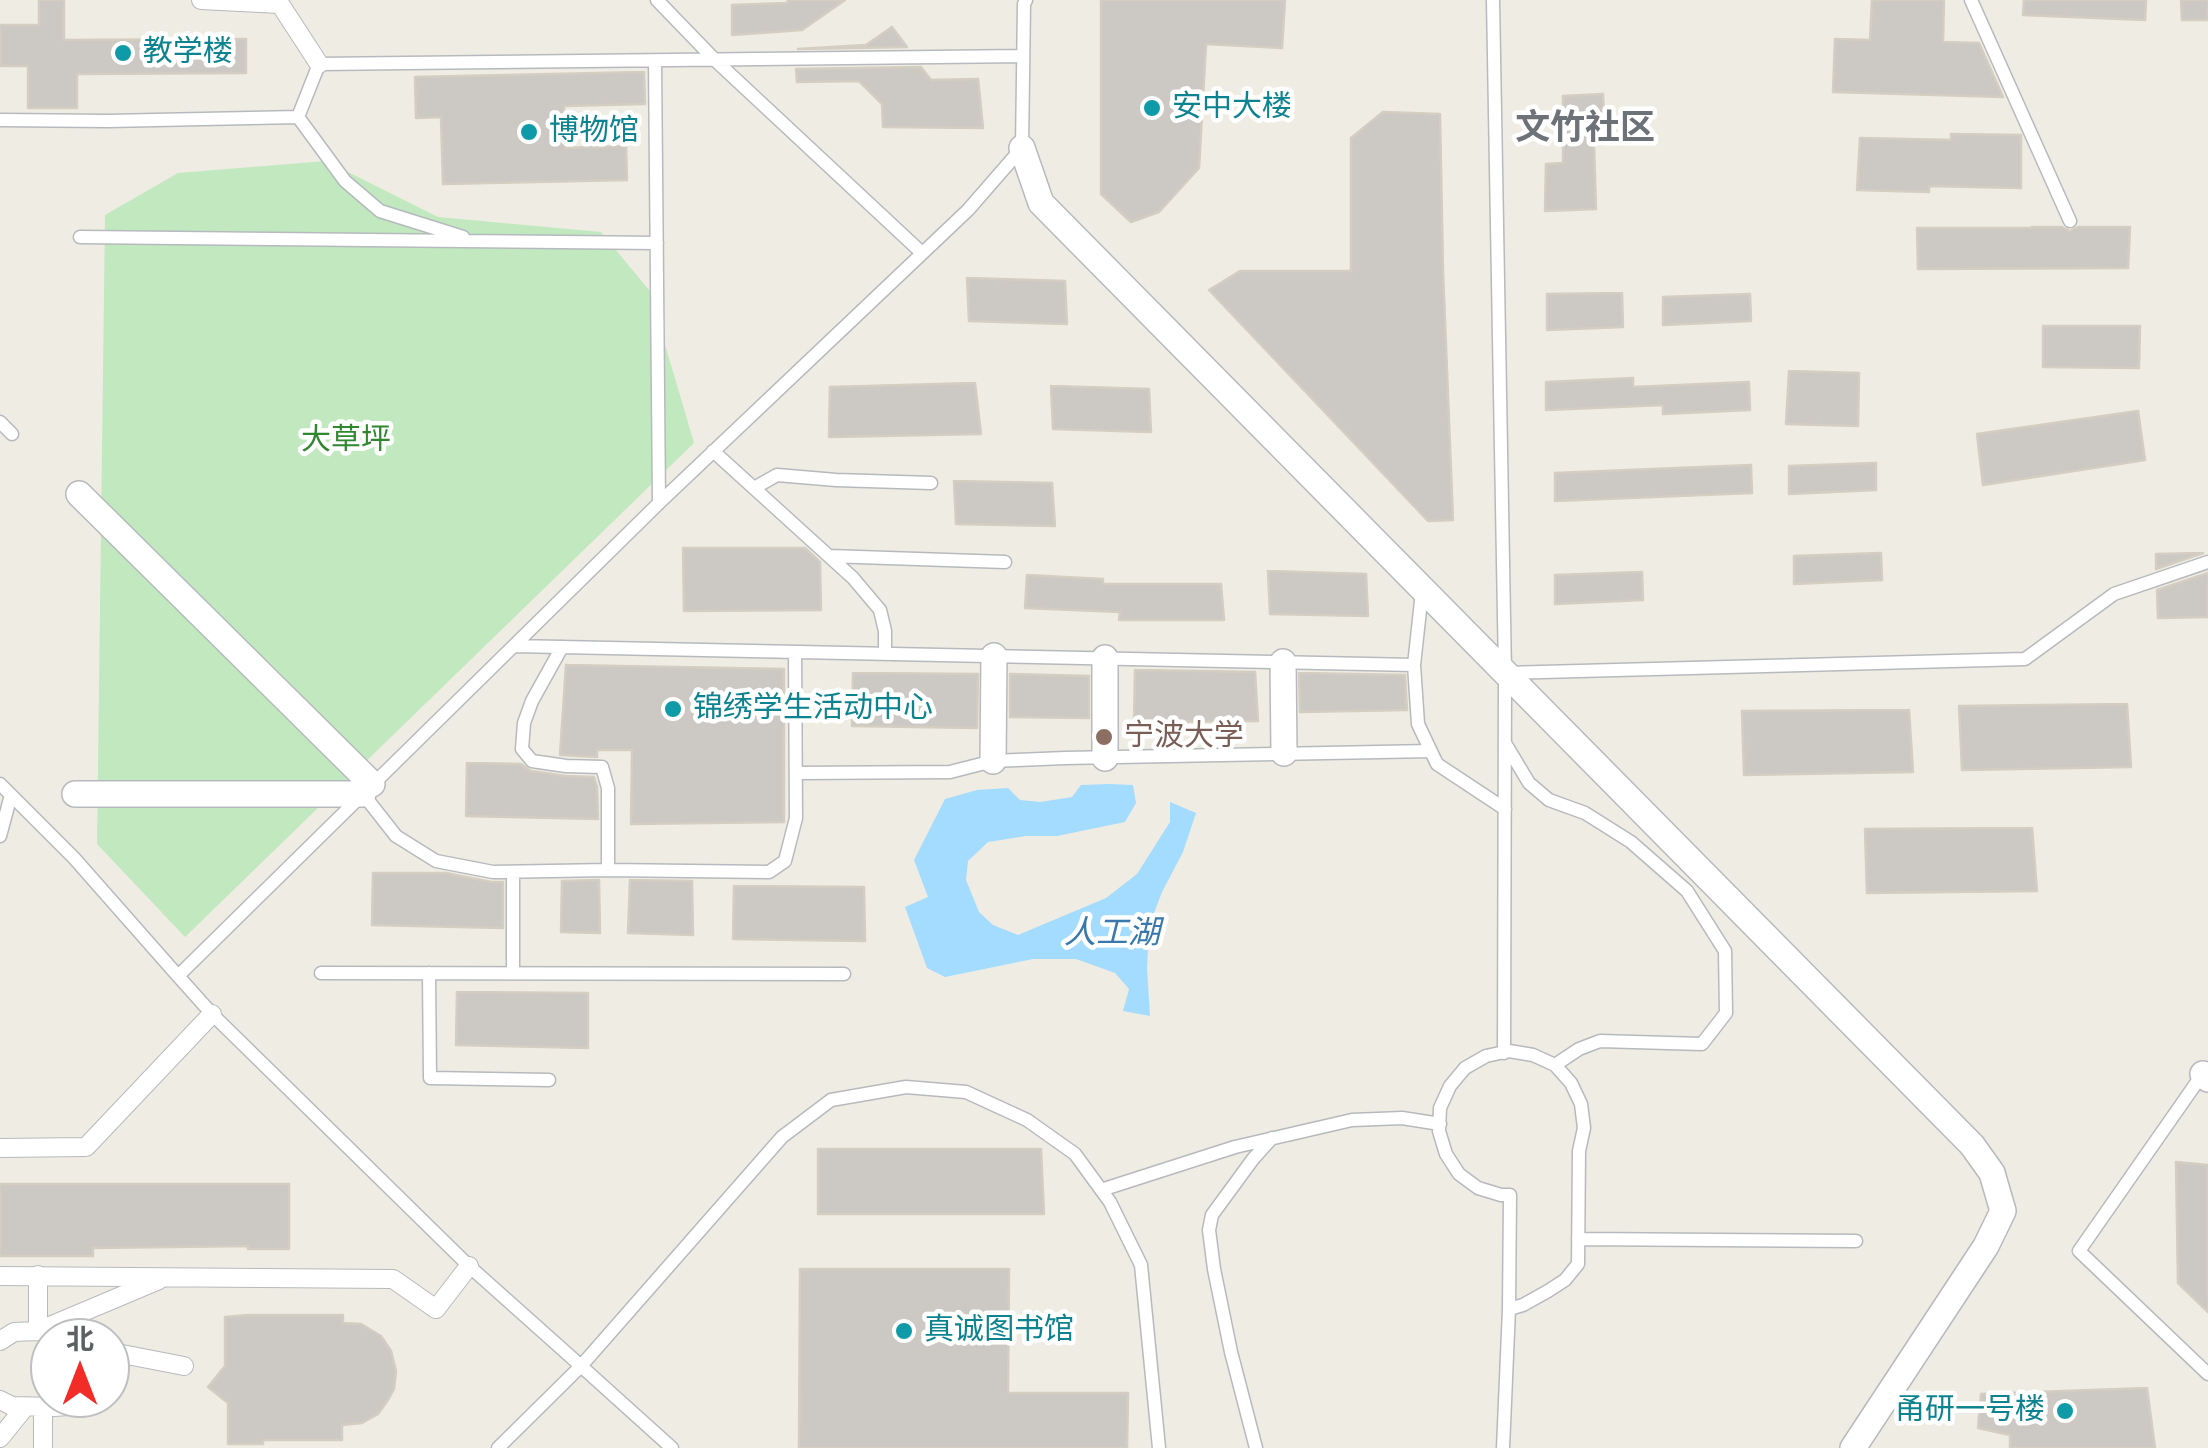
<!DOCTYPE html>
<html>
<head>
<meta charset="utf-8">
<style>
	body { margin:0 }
	#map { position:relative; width:2208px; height:1448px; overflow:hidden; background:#efece3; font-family:"Fira Sans Condensed","Noto Sans SC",sans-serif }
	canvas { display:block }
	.north { position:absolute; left:30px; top:1318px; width:100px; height:100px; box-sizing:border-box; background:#fff; border:2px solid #bdbfc1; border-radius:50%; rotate:0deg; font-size:28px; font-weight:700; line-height:40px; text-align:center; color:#5b6065 }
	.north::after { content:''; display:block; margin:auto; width:35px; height:45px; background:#f22c27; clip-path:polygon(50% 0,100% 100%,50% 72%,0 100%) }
</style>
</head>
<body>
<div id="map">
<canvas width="2208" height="1448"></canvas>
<div class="north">北</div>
</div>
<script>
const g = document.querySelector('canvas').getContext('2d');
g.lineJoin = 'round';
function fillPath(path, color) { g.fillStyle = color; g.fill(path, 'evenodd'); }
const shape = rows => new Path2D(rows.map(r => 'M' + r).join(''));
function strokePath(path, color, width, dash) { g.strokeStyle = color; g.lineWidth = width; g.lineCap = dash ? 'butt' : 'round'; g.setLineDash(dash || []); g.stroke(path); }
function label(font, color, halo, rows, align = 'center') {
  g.font = font + ' "Fira Sans Condensed","Noto Sans SC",sans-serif'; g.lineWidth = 9; g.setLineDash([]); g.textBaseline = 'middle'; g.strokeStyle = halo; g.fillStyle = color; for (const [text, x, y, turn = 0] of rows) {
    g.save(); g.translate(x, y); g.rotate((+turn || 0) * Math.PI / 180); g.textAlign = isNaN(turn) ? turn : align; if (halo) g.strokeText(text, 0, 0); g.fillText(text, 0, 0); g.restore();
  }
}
const green = shape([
	[326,161,438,217,601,232,649,290,694,443,185,937,97,844,105,215,178,173]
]);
const water = shape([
	[1109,784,1133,785,1136,803,1125,822,1057,836,1026,836,988,842,968,861,966,880,979,912,993,925,1018,935,1106,898,1137,874,1170,822,1170,802,1196,813,1183,852,1162,892,1149,926,1147,968,1150,1016,1123,1011,1129,989,1115,973,1076,959,1033,959,945,977,927,968,905,907,928,897,914,860,945,799,977,790,1008,788,1020,800,1040,802,1072,797,1081,785]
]);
const building = shape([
	[39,0,64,0,64,40,246,39,246,73,77,74,77,108,28,108,28,66,0,66,0,25,39,25,39,0],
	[788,0,845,0,802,30,732,35,732,5,787,3,788,0],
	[1101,0,1285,0,1282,48,1206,44,1199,168,1159,212,1131,222,1101,194,1101,0],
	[1872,0,1944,0,1943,42,1979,43,2003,97,1833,92,1835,39,1870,40,1872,0],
	[2024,0,2146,0,2145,20,2023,15,2024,0],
	[2181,0,2208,0,2208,20,2182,20,2181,0],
	[892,27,907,47,798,49,866,45,892,27],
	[921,67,931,80,978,79,983,128,883,127,882,104,859,81,797,82,796,69,921,67],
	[644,72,645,104,564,106,565,148,626,146,627,180,443,184,441,117,416,118,415,77,644,72],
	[1603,94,1605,144,1594,145,1596,209,1545,211,1546,164,1563,163,1563,96,1603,94],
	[1383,112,1440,114,1443,271,1453,520,1428,521,1209,290,1240,271,1351,271,1351,138,1383,112],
	[1951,134,2021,135,2021,188,1929,186,1929,192,1857,190,1860,138,1951,140,1951,134],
	[2032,227,2062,227,2070,231,2078,227,2130,227,2128,268,1918,269,1917,228,2032,228,2032,227],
	[967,278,1065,281,1067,324,969,321,967,278],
	[1622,293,1623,327,1547,330,1547,294,1622,293],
	[1750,294,1751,321,1663,325,1663,297,1750,294],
	[2043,326,2140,326,2139,368,2043,367,2043,326],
	[1789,371,1859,373,1858,426,1786,424,1789,371],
	[1633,378,1633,387,1749,382,1750,410,1663,414,1663,405,1546,410,1546,382,1633,378],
	[975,383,981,434,829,437,830,387,975,383],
	[1051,386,1149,389,1151,432,1053,429,1051,386],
	[2138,411,2145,460,1983,485,1977,434,2138,411],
	[1876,463,1876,490,1789,494,1789,466,1876,463],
	[1751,465,1752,493,1555,501,1555,473,1751,465],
	[954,481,1052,483,1055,526,956,524,954,481],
	[683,548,805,548,820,562,821,610,684,611,683,548],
	[1881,553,1882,580,1794,584,1794,556,1881,553],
	[2203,553,2156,569,2156,554,2203,553],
	[1268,571,1366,574,1368,616,1270,614,1268,571],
	[1642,572,1643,600,1555,604,1555,575,1642,572],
	[2208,573,2208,617,2158,618,2157,590,2208,573],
	[1027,575,1103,579,1103,584,1221,584,1224,620,1119,620,1120,612,1025,608,1027,575],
	[566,665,784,669,784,822,631,824,632,750,597,750,597,757,560,755,566,665],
	[1135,670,1255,672,1258,721,1134,722,1135,670],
	[853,673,978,674,977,728,852,726,853,673],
	[1299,673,1405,675,1407,710,1300,712,1299,673],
	[1010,674,1089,676,1089,718,1010,717,1010,674],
	[2127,704,2131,767,1962,770,1959,706,2127,704],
	[1909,710,1913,772,1744,775,1742,711,1909,710],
	[467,763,521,764,531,771,565,776,594,777,597,787,598,819,466,816,467,763],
	[2032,828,2037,891,1867,893,1865,829,2032,828],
	[373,873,446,873,491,882,503,882,503,928,372,925,373,873],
	[599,880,600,933,561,932,562,881,599,880],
	[630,880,692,881,693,935,628,933,630,880],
	[734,886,864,887,865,941,733,939,734,886],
	[457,992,588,993,588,1048,456,1045,457,992],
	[818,1149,1041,1149,1044,1214,818,1214,818,1149],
	[2176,1162,2208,1165,2208,1312,2178,1283,2176,1162],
	[0,1184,289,1184,289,1249,248,1249,248,1246,93,1248,93,1256,0,1256,0,1184],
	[800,1269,1009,1269,1008,1393,1128,1393,1127,1448,799,1448,800,1269],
	[248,1315,343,1315,343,1323,361,1324,381,1336,391,1351,396,1371,394,1389,388,1400,378,1414,362,1423,342,1425,342,1440,263,1440,263,1444,228,1444,228,1403,208,1387,225,1366,225,1317,248,1315],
	[2147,1388,2155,1448,2010,1448,2010,1435,1978,1428,1981,1394,2147,1388]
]);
const service = shape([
	[657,0,715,60,922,253],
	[1493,0,1505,673,2025,659,2114,594,2208,562],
	[1971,0,2070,221],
	[655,61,659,503],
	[298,117,319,64,1023,56],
	[298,117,345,181,380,211,463,237],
	[0,120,108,121,298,117],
	[80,237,657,243],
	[0,422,12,434],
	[713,451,853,578,880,610,885,631,885,654],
	[754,488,777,475,836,480,931,483],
	[829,556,1005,562],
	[1422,592,1414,665,1418,724,1437,764,1505,809],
	[514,646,1414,665],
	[562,647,532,701,524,723,522,749,532,761,566,766,602,767,608,788,608,870],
	[1505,743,1529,783,1549,800,1585,813,1631,842,1687,891,1725,951,1726,1013,1702,1044,1600,1041,1579,1049,1555,1065],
	[796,773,950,772,993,761,1065,758,1431,751],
	[0,784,74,858,178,976,659,503,968,210,1022,148,1024,4,1026,0],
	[363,794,396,836,436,861,493,872,608,870,769,872,785,861,796,818,795,652],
	[0,836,11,795],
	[513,872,513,972],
	[321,973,844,974],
	[429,973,430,1078,549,1080],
	[178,976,212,1014,469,1266,581,1366,498,1448],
	[1504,1053,1505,676],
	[2204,1072,2079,1251,2208,1374],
	[1101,1190,1235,1147,1352,1120,1402,1118,1440,1124],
	[1578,1239,1856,1241],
	[672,1448,581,1366,782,1137,831,1100,906,1087,966,1092,1027,1120,1075,1154,1110,1202,1141,1265,1159,1448],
	[1256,1448,1231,1352,1214,1269,1209,1230,1212,1215,1253,1159,1272,1138],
	[1503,1448,1509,1309,1510,1195,1501,1195,1478,1188,1459,1174,1446,1154,1439,1131,1440,1108,1450,1086,1465,1068,1486,1056,1509,1051,1533,1055,1555,1065,1571,1083,1581,1104,1584,1128,1579,1151,1578,1264,1565,1280,1548,1291,1523,1305,1509,1309]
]);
const pedestrian = shape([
	[201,0,280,4,319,64],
	[0,1148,86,1147,212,1014],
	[38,1275,38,1331,159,1280],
	[0,1276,393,1279,436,1309,469,1266],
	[0,1341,14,1332,38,1331,70,1335,78,1338],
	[110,1356,122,1354,184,1366],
	[0,1400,12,1406,54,1407,68,1406,86,1398],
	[43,1407,43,1448],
	[0,1438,25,1407]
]);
const minor = shape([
	[1022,148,1041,203,1972,1145,1992,1173,2003,1211,1986,1246,1853,1448],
	[79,494,372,784],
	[1105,658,1105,758],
	[1283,662,1284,753],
	[993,761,994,656],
	[75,794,363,794],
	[2203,1074,2208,1079]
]);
const markers = [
	[123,53,10,"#0f9aa8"],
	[1152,108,10,"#0f9aa8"],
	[529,132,10,"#0f9aa8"],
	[673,709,10,"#0f9aa8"],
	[1104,737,10,"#8d6e63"],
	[904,1331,10,"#0f9aa8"],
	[2065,1411,10,"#0f9aa8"]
];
const cultureNames = [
	["教学楼",143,53],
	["安中大楼",1172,108],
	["博物馆",549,132],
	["锦绣学生活动中心",693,709],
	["真诚图书馆",924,1331],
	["甬研一号楼",2045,1411,"right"]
];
const parkNames = [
	["大草坪",346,441]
];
const educationNames = [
	["宁波大学",1124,737]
];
const waterNames = [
	["人工湖",1112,934]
];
const quarterNames = [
	["文竹社区",1585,129]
];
fillPath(green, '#c1e8bf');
fillPath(water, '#a3dcff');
fillPath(building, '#ccc8c3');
strokePath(building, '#d4cdc1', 2.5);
strokePath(service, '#b6babe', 15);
strokePath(pedestrian, '#b6babe', 20);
strokePath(minor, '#b6babe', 28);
strokePath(service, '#fff', 12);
strokePath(pedestrian, '#fff', 18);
strokePath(minor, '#fff', 25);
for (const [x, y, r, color] of markers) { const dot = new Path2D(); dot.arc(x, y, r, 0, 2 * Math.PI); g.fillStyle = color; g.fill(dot); strokePath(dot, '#fff', 4); }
label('30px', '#0d838f', '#fff', cultureNames, 'left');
label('30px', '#318730', '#fff', parkNames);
label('30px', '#785e54', '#fff', educationNames, 'left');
label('italic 32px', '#3878ad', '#fff', waterNames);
label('bold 35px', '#6c7277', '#fff', quarterNames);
</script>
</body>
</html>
